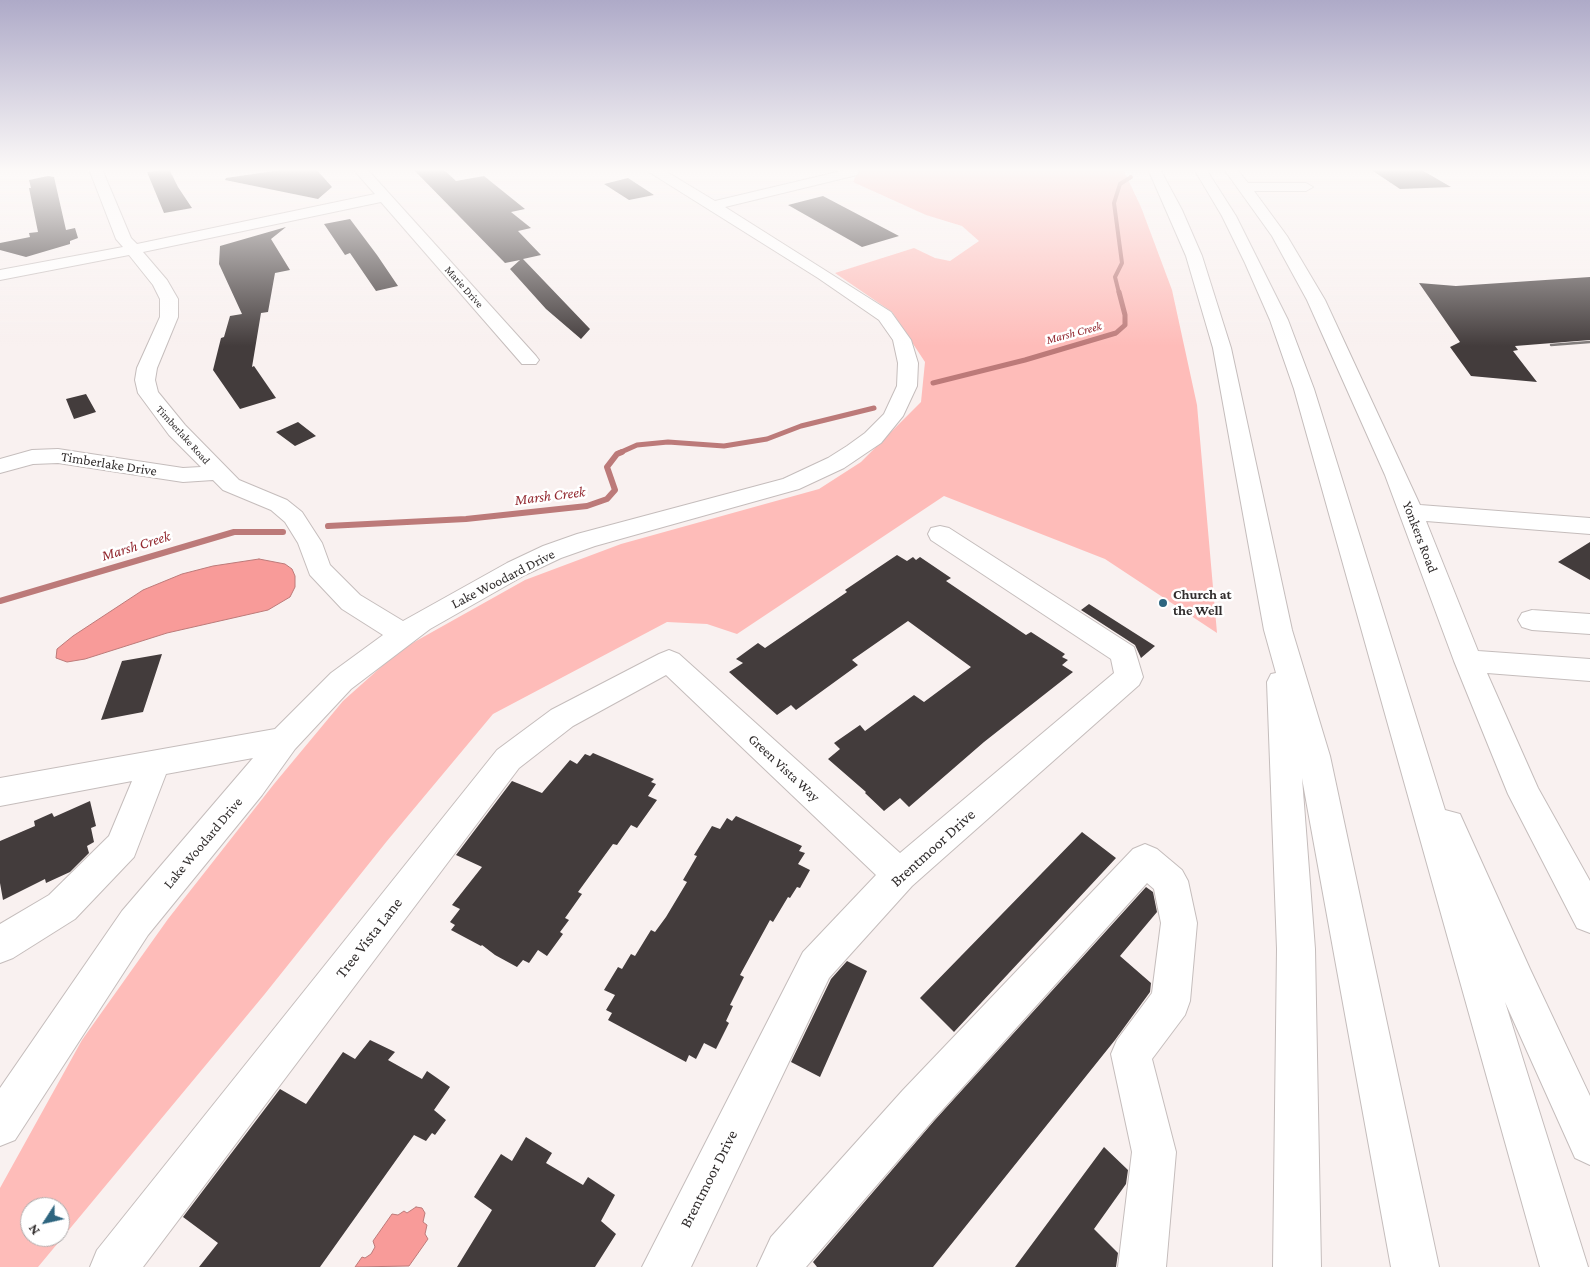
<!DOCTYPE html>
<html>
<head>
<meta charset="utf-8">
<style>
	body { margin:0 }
	#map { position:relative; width:1590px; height:1267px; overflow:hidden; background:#f9f1f0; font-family:"Crimson Pro",serif }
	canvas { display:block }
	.north { position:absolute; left:20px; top:1197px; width:50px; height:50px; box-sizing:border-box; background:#fff; border:1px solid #adabab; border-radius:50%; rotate:235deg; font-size:14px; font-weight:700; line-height:20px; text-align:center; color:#312d2d }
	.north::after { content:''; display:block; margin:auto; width:18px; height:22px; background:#2d657f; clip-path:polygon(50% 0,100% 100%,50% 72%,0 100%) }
</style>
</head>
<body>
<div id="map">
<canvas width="1590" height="1267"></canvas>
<div class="north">N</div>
</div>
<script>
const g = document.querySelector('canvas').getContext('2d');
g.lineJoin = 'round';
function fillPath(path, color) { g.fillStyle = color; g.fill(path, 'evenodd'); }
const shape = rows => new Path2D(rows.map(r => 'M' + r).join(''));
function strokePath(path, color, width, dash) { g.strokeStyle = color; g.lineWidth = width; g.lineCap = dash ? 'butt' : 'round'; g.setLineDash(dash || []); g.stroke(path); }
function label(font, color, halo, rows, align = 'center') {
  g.font = font + ' "Crimson Pro",serif'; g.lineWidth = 5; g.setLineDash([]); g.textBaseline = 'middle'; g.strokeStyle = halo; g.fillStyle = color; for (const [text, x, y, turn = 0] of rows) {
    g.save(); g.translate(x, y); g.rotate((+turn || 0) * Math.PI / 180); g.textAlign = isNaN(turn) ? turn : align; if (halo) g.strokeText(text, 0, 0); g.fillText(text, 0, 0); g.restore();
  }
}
const green = shape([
	[856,169,1123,169,1141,207,1172,290,1197,405,1217,633,1105,559,944,496,737,634,707,624,667,622,493,714,387,841,264,995,38,1267,0,1267,0,1188,82,1040,168,919,274,784,343,701,400,650,525,580,621,544,819,489,861,462,921,402,925,362,892,312,835,273,914,248,935,258,950,261,979,241,962,226,926,215,853,182,857,173],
	[30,1207,60,1207,60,1237,30,1237]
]);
const water = shape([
	[259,559,285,564,292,569,295,576,295,587,290,597,268,610,167,633,85,659,67,662,56,658,57,649,73,636,143,590,182,574,213,566,259,559],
	[416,1207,422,1208,425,1213,423,1222,427,1225,425,1234,428,1239,409,1266,355,1267,362,1257,365,1258,371,1254,375,1247,373,1241,392,1214,398,1215,404,1211,407,1213,416,1207]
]);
const streamFar2 = shape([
	[1119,293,1115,277,1122,263,1114,203,1120,184,1131,177]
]);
const streamFar1 = shape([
	[933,383,1025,360,1116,333,1125,325,1125,315,1119,292],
	[619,453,637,445,668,442,724,446,767,439,801,426,874,408]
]);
const stream = shape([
	[328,526,466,519,587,506,607,499,615,490,607,467,617,454,622,452],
	[0,601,234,532,283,532]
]);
const building = shape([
	[169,169,178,187,192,208,164,213,147,172],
	[287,169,316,169,332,187,318,199,225,180,226,178],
	[413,169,443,169,456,181,484,176,525,209,511,212,531,228,518,231,541,255,523,259,590,329,581,339,546,309,510,269,520,260,505,263],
	[1370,169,1420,169,1451,187,1400,189],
	[48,176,54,177,66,230,75,228,78,238,70,241,70,244,26,257,0,250,0,243,30,237,29,233,38,232,29,188,31,188,29,180],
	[628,178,654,195,629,200,604,184],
	[823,196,899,236,862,247,788,205],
	[350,219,377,255,398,286,376,291,350,253,345,255,324,224],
	[286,227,271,239,290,270,275,273,268,312,261,313,252,367,254,366,276,398,240,409,213,370,221,338,224,337,230,316,242,314,219,264,220,246],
	[1590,277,1590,340,1515,346,1518,350,1513,351,1537,382,1471,376,1450,347,1460,342,1419,283,1456,286],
	[86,394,96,412,74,419,66,399],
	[298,422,316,436,295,446,276,432],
	[1590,542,1590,580,1558,562],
	[897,555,907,561,913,557,916,560,920,557,951,578,946,581,1026,635,1031,632,1065,654,1062,657,1068,660,1062,665,1073,672,984,742,909,807,900,798,884,811,865,793,866,792,828,759,840,749,834,743,860,725,865,731,914,695,924,702,971,667,908,621,852,660,858,665,796,710,791,705,777,715,729,672,743,663,736,659,758,643,765,648,847,592,845,590],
	[1089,604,1155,646,1141,658,1135,645,1081,610],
	[162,654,143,712,101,720,122,661],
	[593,753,654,779,651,782,656,784,648,796,657,800,637,828,631,825,617,845,613,844,578,892,582,894,565,918,569,920,560,932,563,934,547,956,538,950,529,963,523,960,517,967,495,955,482,945,481,946,451,930,455,925,450,922,460,909,452,905,482,867,456,855,512,781,542,793,570,760,577,764,585,754,590,756],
	[90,801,96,826,91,828,94,842,87,846,89,853,70,872,46,883,45,879,3,900,0,883,0,841,35,826,34,821,52,813,54,817],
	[736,816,802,846,799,851,805,853,798,864,810,870,800,888,797,887,790,898,788,897,773,922,770,920,740,975,744,977,730,1005,733,1006,726,1021,729,1023,716,1049,704,1043,696,1059,689,1055,686,1062,608,1020,612,1013,606,1010,615,995,604,990,618,967,622,969,631,954,635,956,651,930,655,932,666,917,687,882,683,880,697,856,694,855,712,826,720,829,727,818,732,821],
	[1082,832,1116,858,954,1032,920,998],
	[1146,887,1153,892,1157,912,1120,956,1151,983,1150,992,1115,1040,933,1267,817,1267,813,1262,934,1121],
	[847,961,867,971,820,1077,791,1062,831,979],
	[370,1040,395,1052,388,1060,422,1079,427,1071,450,1087,434,1110,446,1120,435,1135,432,1133,426,1141,414,1135,320,1267,199,1267,218,1243,183,1217,280,1089,306,1104,343,1052,355,1059],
	[526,1137,552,1153,546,1163,583,1185,588,1177,615,1195,601,1221,616,1234,595,1267,457,1267,492,1210,474,1197,501,1154,512,1161],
	[1104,1147,1128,1170,1126,1184,1094,1229,1118,1253,1116,1267,1015,1267]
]);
const minor = shape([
	[89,169,102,169,131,238,137,244,375,194,353,169,367,169,536,356,539,360,536,364,522,364,381,202,143,252,167,280,178,299,178,317,157,368,155,380,158,392,185,425,239,480,287,500,302,512,322,543,330,565,360,595,403,621,507,563,543,546,577,534,783,479,828,458,847,446,865,433,884,414,897,386,898,363,893,340,879,320,818,278,649,172,648,169,662,169,715,201,850,169,857,169,859,172,857,175,725,207,891,312,911,340,918,363,917,386,903,416,881,443,844,468,799,489,595,546,561,558,525,575,430,629,351,689,295,749,262,795,148,935,15,1140,0,1146,0,1088,122,911,253,758,166,774,134,857,75,919,13,958,0,963,0,924,49,895,109,836,132,781,0,806,0,778,275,729,331,673,383,635,342,609,310,575,298,543,285,522,271,510,223,490,213,480,183,482,58,463,33,464,0,473,0,459,32,450,58,449,183,468,201,467,169,435,138,393,135,380,137,368,160,317,160,299,153,285,129,255,0,280,0,270,123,247,116,239,89,169],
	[1224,169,1237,169,1248,183,1306,183,1313,187,1306,191,1254,191,1287,236,1325,300,1420,505,1590,518,1590,534,1426,521,1478,651,1590,659,1590,681,1487,673,1538,788,1590,881,1590,933,1577,928,1508,794,1454,661,1385,475,1307,300,1272,236,1224,169],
	[940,526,949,528,1134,647,1143,677,1139,685,912,886,829,978,691,1267,642,1267,803,952,876,875,666,675,573,726,519,768,143,1267,90,1267,97,1250,497,750,551,710,659,654,669,650,679,654,900,853,1114,673,1111,659,931,540,928,534,931,528,940,526],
	[1532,610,1590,614,1590,634,1532,630,1522,627,1518,620,1522,613,1532,610],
	[1145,844,1157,849,1182,870,1188,881,1197,923,1190,1001,1185,1015,1152,1059,1176,1152,1166,1267,1118,1267,1132,1152,1111,1054,1117,1040,1152,993,1161,923,1154,889,1147,883,933,1120,806,1267,757,1267,771,1237,903,1090,1133,849,1145,844]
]);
const highway = shape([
	[1148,169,1160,169,1182,210,1202,256,1231,348,1292,630,1330,756,1439,1267,1391,1267,1302,778,1315,949,1321,1267,1273,1267,1277,949,1267,682,1271,674,1276,673,1264,630,1213,348,1186,256,1148,169],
	[1194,169,1206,169,1236,216,1288,320,1314,389,1445,810,1460,814,1530,969,1590,1096,1590,1165,1575,1158,1505,1002,1588,1267,1540,1267,1294,389,1270,320,1245,263,1222,216,1194,169]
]);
const rail = shape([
	[1551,345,1590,342]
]);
const markers = [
	[1163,603,5,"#2d657f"]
];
const farStreetnames = [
	["Marie Drive",464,287,48],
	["Timberlake Road",183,435,48]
];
const farWaternames = [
	["Marsh Creek",1074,333,-15]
];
const streetNames = [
	["Timberlake Drive",109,464,9],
	["Yonkers Road",1420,537,69],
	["Lake Woodard Drive",503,579,-27],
	["Green Vista Way",784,768,43],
	["Lake Woodard Drive",203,843,-50]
];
const poiNames = [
	["Church at",1173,595],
	["the Well",1173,611]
];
const waterNames = [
	["Marsh Creek",550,496,-7],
	["Marsh Creek",136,546,-17]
];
const nearStreetnames = [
	["Brentmoor Drive",933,848,-42],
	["Tree Vista Lane",369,938,-52],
	["Brentmoor Drive",709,1179,-63]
];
fillPath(green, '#febcb9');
fillPath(water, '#f89b99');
strokePath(water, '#bc7a79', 1);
strokePath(streamFar2, '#bc7a79', 4);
strokePath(streamFar1, '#bc7a79', 5);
strokePath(stream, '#bc7a79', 6);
fillPath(building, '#433c3c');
strokePath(minor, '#c5bdbc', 2);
strokePath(highway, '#c5bdbc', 2);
fillPath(minor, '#fff');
fillPath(highway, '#fff');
strokePath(rail, '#7f7a79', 2.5);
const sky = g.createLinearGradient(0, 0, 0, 346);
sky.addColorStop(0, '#aeaac8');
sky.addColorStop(0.49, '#fcf9f8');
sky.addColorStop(1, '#fcf9f800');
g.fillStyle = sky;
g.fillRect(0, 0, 1590, 346);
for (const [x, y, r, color] of markers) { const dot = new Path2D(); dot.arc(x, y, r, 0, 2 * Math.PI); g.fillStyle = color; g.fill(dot); strokePath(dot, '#fff', 2); }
label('11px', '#312d2d', '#fff', farStreetnames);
label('italic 12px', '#932930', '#fff', farWaternames);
label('14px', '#312d2d', '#fff', streetNames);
label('bold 14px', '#312d2d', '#fff', poiNames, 'left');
label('italic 15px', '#932930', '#fff', waterNames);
label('16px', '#312d2d', '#fff', nearStreetnames);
</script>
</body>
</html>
